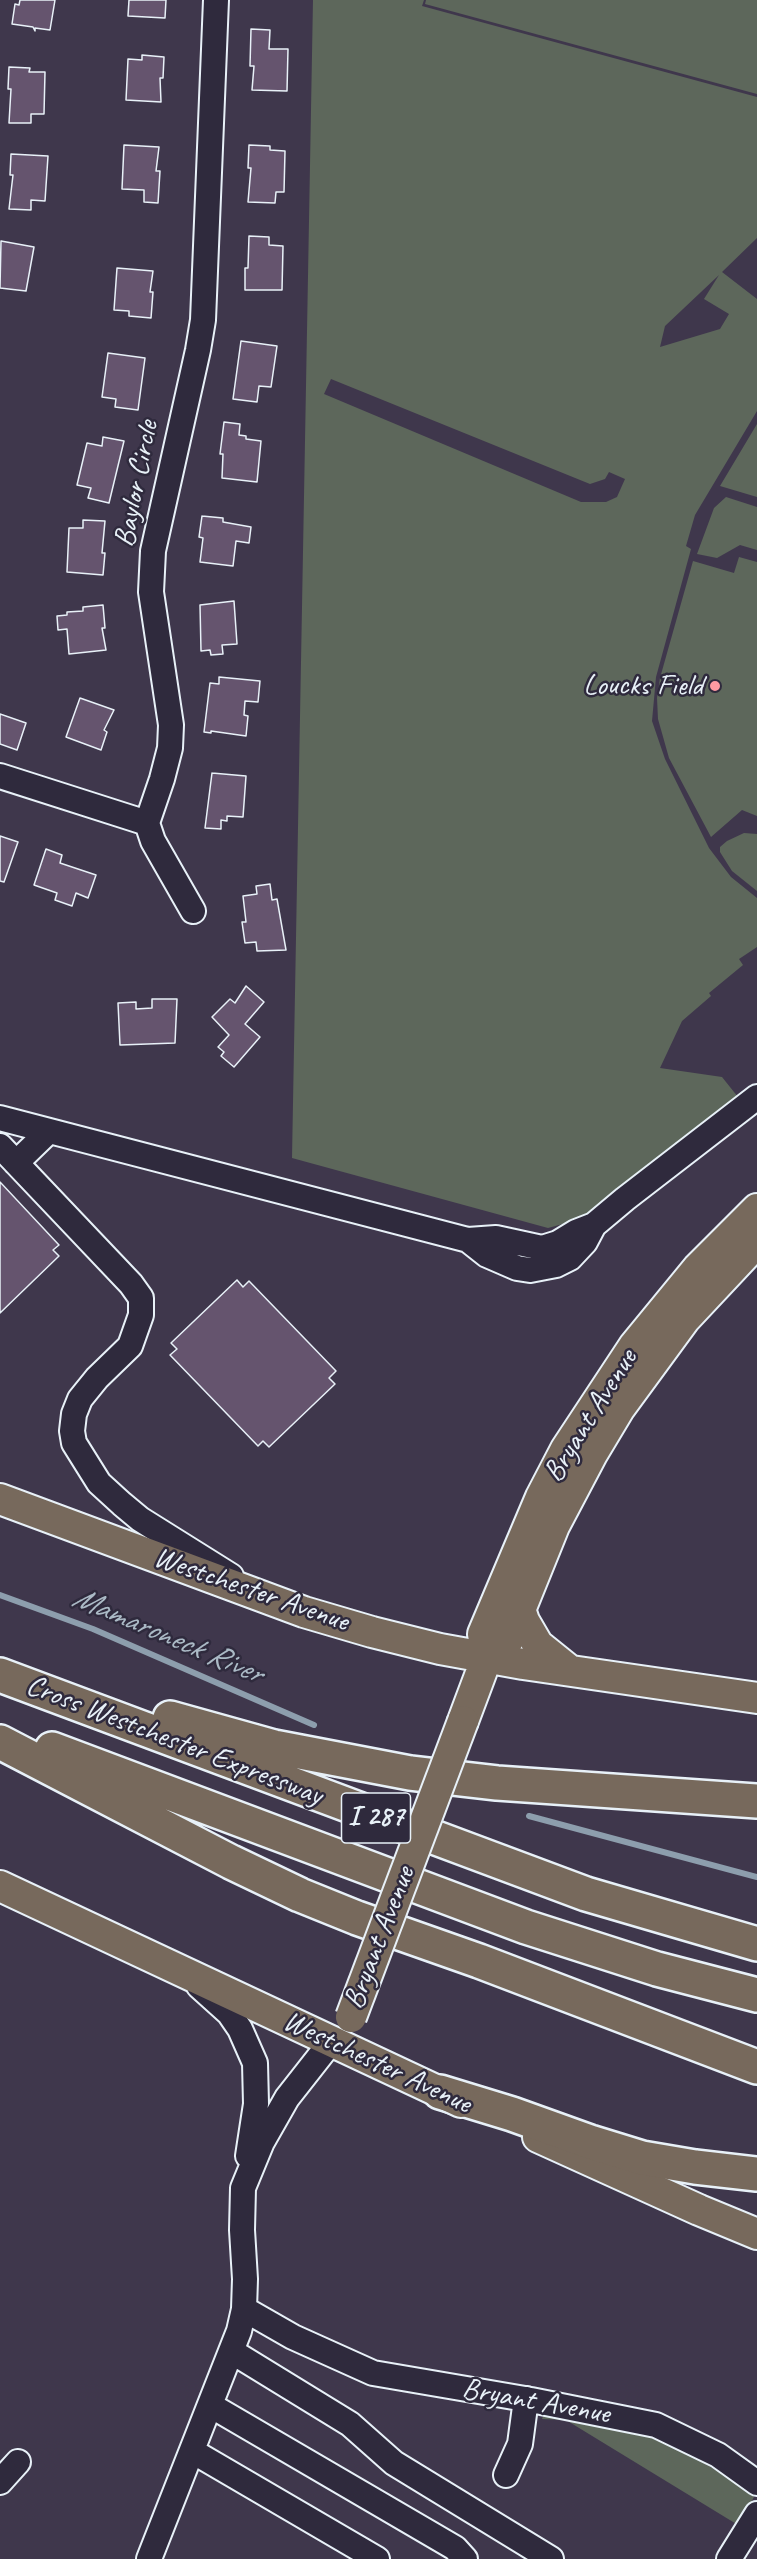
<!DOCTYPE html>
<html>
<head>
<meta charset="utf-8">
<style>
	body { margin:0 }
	canvas { display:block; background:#3f374c }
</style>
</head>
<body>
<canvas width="757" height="2559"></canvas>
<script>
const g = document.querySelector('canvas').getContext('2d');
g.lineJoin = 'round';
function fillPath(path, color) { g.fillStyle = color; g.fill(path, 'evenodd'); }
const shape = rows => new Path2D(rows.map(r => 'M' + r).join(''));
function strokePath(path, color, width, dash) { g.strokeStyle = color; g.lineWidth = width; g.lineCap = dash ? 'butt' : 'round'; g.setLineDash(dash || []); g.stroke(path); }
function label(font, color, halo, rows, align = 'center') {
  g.font = font + ' Caveat,sans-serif'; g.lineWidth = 5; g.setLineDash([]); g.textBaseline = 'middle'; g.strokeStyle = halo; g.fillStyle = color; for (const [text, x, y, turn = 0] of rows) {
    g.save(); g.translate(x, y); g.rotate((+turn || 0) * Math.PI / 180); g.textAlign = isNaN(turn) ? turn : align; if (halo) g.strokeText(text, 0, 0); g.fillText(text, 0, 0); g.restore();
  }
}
const green = shape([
	[313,0,424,0,422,6,757,97,757,238,722,272,757,299,757,411,695,515,686,546,691,549,656,677,652,721,665,759,709,848,731,877,757,898,757,947,739,959,743,965,709,993,711,996,682,1021,660,1068,722,1077,738,1097,585,1218,548,1228,292,1158],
	[719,275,704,299,729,314,720,329,660,347,665,326],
	[331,379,590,484,605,479,609,472,625,479,617,497,606,502,581,502,324,394],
	[426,0,757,0,757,94,425,4],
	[757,424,757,497,720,486],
	[726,497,757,507,757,550,740,545,717,558,697,554,714,508],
	[739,557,757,562,757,816,742,810,711,837,669,758,658,719,657,698,660,678,693,561,734,573],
	[744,833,757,834,757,891,732,871,720,852,720,847,727,841],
	[545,2411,606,2423,658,2438,729,2477,754,2497,738,2525,566,2420,542,2419]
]);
const stream = shape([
	[0,1595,93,1629,314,1725],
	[529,1816,757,1877]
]);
const building = shape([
	[20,0,55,0,50,30,35,28,35,31,33,27,12,24,15,4,19,5,20,0],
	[129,0,166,0,165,18,128,16,129,0],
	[251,29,270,30,269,49,288,49,287,91,252,90,254,66,250,66,251,29],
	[142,55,164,57,163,78,160,78,161,102,126,100,128,59,142,60,142,55],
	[9,67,30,68,29,72,45,72,44,114,31,114,31,123,9,123,11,89,8,89,9,67],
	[124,145,159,147,156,171,160,171,158,203,144,202,144,190,122,189,124,145],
	[249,145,270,146,270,150,285,151,284,192,276,192,275,203,248,202,251,168,248,168,249,145],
	[11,154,48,156,45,201,31,200,31,210,9,209,13,175,10,175,11,154],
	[249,236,269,237,269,245,283,246,282,290,245,290,245,268,248,268,249,236],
	[1,241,34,247,26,291,0,288,1,241],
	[117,268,153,271,150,292,153,292,151,318,129,316,129,311,114,310,117,268],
	[241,341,277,346,271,387,259,386,257,402,233,399,241,341],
	[108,353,145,358,138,410,115,407,116,399,102,397,108,353],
	[224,422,240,424,239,435,246,436,246,439,261,441,257,482,222,478,223,454,220,454,224,422],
	[103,437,124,441,109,503,88,498,91,488,77,485,87,443,102,446,103,437],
	[202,516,223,518,223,522,251,527,249,543,236,541,233,566,200,562,203,538,199,537,202,516],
	[83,520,105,521,102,553,105,553,103,575,67,572,69,528,83,528,83,520],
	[234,601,237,644,222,645,223,654,211,655,210,650,201,651,200,605,234,601],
	[103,605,105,628,102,628,106,650,69,654,67,629,58,630,57,616,67,615,67,612,83,611,83,607,103,605],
	[219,677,260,681,258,702,245,701,244,715,248,716,246,736,211,731,211,733,204,732,210,683,219,684,219,677],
	[80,698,114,710,104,730,107,732,101,750,66,737,80,698],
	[0,714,26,723,17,750,0,744,0,714],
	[212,773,246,776,243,817,227,816,227,821,221,820,221,829,205,828,212,773],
	[0,836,18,842,4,882,0,881,0,836],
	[46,849,62,855,60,863,96,875,88,898,76,893,72,906,55,900,57,893,34,885,46,849],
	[270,884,272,900,277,899,286,950,257,951,256,942,245,943,242,922,246,922,243,896,257,894,256,886,270,884],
	[246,986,264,1002,245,1024,260,1037,234,1067,221,1056,224,1052,218,1047,229,1035,212,1017,230,999,235,1003,246,986],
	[152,999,177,999,175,1043,120,1045,118,1003,136,1002,136,1009,152,1008,152,999],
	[0,1182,59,1245,53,1250,59,1256,0,1313,0,1182],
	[237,1280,243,1287,249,1281,336,1371,329,1378,335,1384,269,1447,263,1441,258,1446,170,1355,177,1349,171,1343,237,1280]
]);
const minor = shape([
	[0,776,147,823],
	[147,823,162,779,170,748,171,725,151,592,153,551,198,350,203,320,216,0],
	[147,823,153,841,193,911],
	[0,1118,468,1240,496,1238,542,1248,558,1243,576,1232,594,1225],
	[0,1146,131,1284,141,1298,141,1315,130,1346,97,1378,80,1399,74,1414,72,1431,74,1443,99,1483,122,1504,140,1519,231,1576],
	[16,1163,49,1131],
	[468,1240,487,1255,517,1268,530,1270,556,1265,570,1258,585,1242,594,1225,625,1199,757,1097],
	[199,1986,229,2013,240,2029,255,2063,256,2104,248,2156],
	[244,2309,293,2337,373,2373,531,2400,656,2425,718,2455,757,2483],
	[231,2351,350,2424,394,2463,551,2559],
	[210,2405,455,2548,465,2559],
	[192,2451,377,2559],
	[506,2475,520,2444,526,2399],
	[0,2482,18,2462],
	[149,2559,239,2331,244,2309,245,2279,242,2230,243,2188,262,2142,287,2098,331,2042],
	[729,2559,757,2514]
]);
const major = shape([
	[0,1499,304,1612,372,1632,440,1649,523,1664,757,1698],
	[520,1609,524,1621,538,1645,569,1670],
	[487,1657,507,1642,554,1526,592,1454,619,1409,685,1319,757,1242],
	[463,1721,487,1657,483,1634,541,1497,566,1449,634,1346,698,1268,757,1209],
	[0,1886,461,2102],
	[538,2137,699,2210,757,2234]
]);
const highway = shape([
	[0,1675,586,1894,757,1944],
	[170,1718,274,1747,410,1773,497,1783,757,1801],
	[0,1742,231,1862,300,1895,357,1918,479,1961,757,2067],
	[52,1749,526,1927,657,1969,757,1995],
	[440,2092,512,2114,590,2142,642,2158,695,2167,757,2174]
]);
const majorBridge = shape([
	[351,2017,463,1721]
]);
const markers = [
	[715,686,6,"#ff9aa2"]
];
const shields = [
	[376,1818,69]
];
const shieldNames = [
	["I 287",376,1818]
];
const streetNames = [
	["Baylor Circle",137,484,-79],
	["Bryant Avenue",591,1416,-58],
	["Westchester Avenue",251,1590,19],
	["Cross Westchester Expressway",174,1741,21],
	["Bryant Avenue",380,1938,-69],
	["Westchester Avenue",377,2063,25],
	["Bryant Avenue",536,2402,10]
];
const poiNames = [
	["Loucks Field",703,686]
];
const waterNames = [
	["Mamaroneck River",167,1636,23]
];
fillPath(green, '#5d675b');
strokePath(stream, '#8d9ead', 6);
fillPath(building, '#65546e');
strokePath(building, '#e8f1f8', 1.5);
strokePath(minor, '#e8f1f8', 28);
strokePath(major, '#e8f1f8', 34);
strokePath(highway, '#e8f1f8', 38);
strokePath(minor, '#2f2a3d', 24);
strokePath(major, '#77695c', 30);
strokePath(highway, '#77695c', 33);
strokePath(majorBridge, '#e8f1f8', 34, []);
strokePath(majorBridge, '#77695c', 30);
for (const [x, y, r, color] of markers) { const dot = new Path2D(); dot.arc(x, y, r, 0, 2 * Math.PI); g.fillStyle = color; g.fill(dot); strokePath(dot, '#2f2a3d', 2); }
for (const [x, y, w] of shields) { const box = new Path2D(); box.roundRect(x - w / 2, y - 25, w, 50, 4.5); g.fillStyle = '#2f2a3d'; g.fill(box); strokePath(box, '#e8f1f8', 1.5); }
label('bold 28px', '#e8f1f8', null, shieldNames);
label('30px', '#e8f1f8', '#2f2a3d', streetNames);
label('30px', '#e8f1f8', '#2f2a3d', poiNames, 'right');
label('italic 32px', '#abbac6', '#2f2a3d', waterNames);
</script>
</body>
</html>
